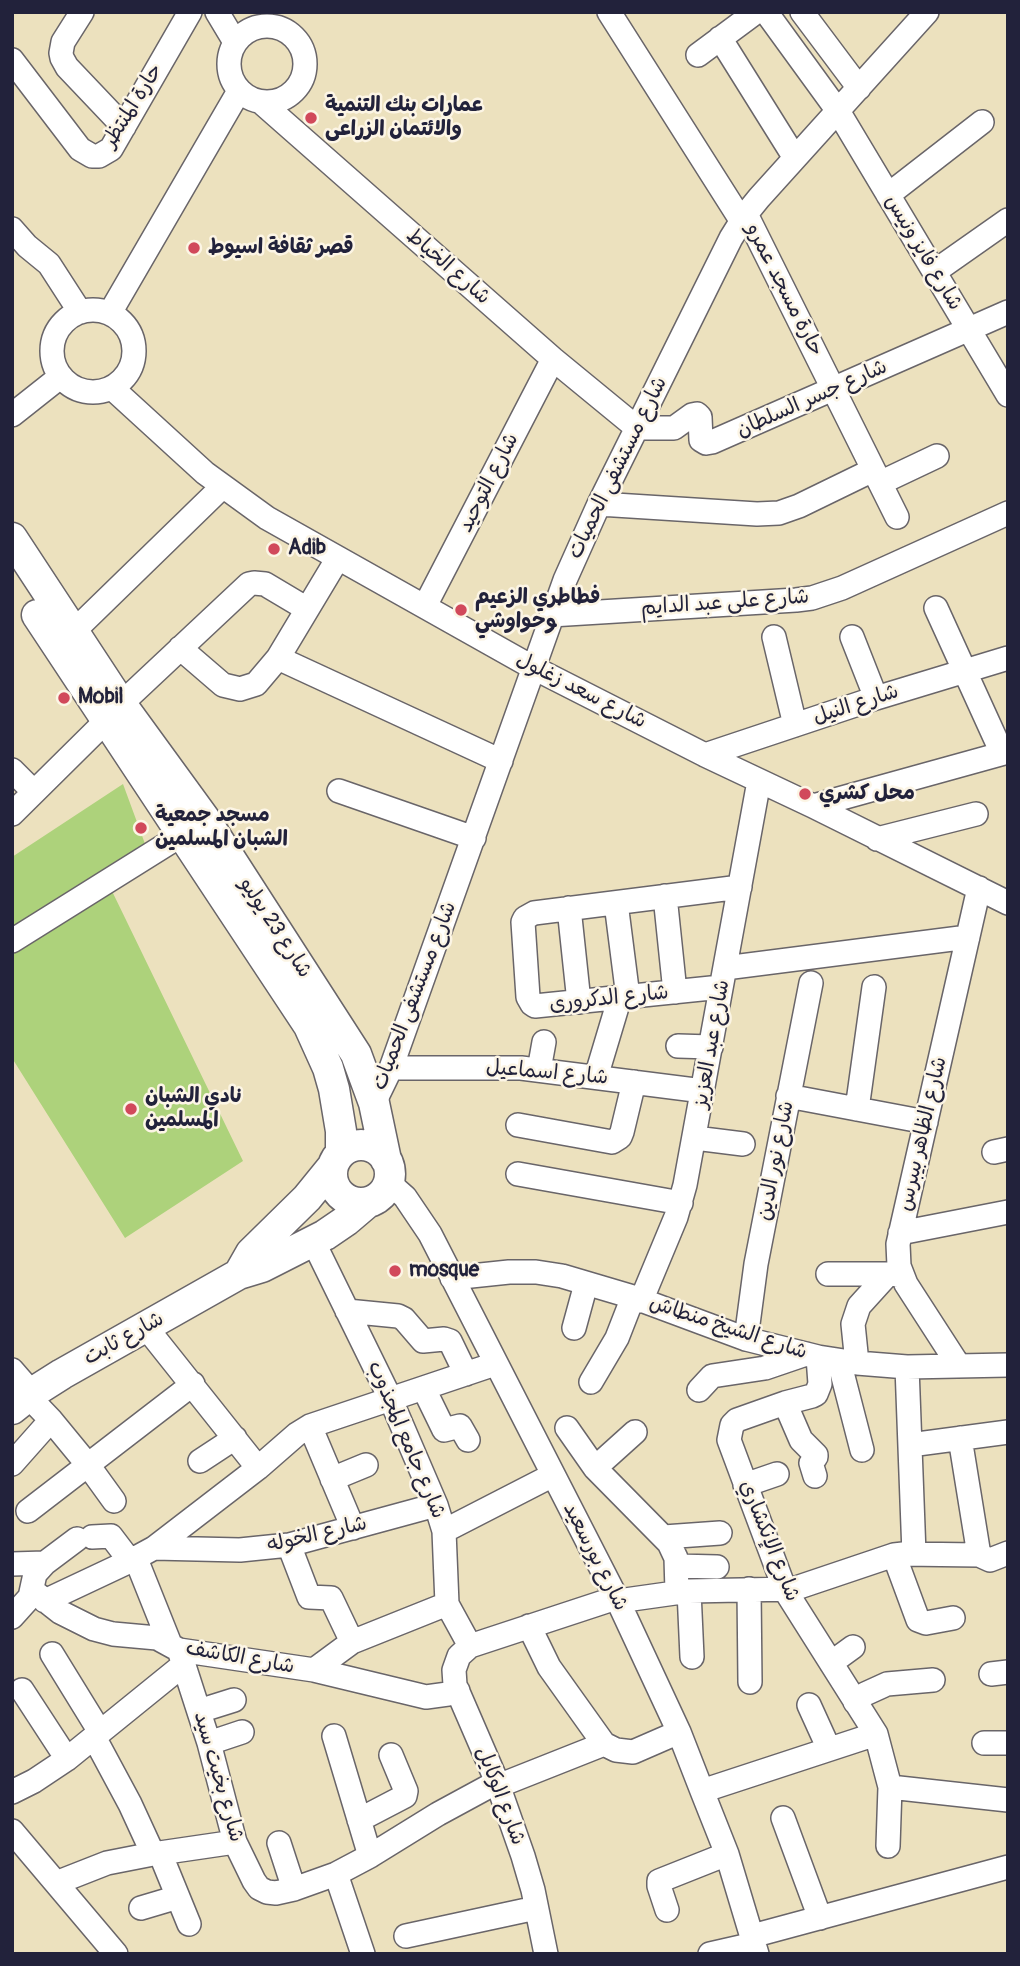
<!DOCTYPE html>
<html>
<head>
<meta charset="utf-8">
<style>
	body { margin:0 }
	#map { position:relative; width:1020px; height:1966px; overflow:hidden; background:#ece1be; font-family:Pangolin,sans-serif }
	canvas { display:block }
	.frame { position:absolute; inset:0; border:14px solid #22223b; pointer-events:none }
</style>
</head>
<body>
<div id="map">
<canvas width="1020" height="1966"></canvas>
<div class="frame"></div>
</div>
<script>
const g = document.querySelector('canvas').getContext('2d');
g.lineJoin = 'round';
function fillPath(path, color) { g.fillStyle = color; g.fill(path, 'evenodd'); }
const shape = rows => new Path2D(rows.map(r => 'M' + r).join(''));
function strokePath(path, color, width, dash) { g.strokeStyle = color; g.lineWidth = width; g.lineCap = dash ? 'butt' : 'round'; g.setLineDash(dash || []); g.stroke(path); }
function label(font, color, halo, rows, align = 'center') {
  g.font = font + ' Pangolin,"Playpen Sans Arabic",sans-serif'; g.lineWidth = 5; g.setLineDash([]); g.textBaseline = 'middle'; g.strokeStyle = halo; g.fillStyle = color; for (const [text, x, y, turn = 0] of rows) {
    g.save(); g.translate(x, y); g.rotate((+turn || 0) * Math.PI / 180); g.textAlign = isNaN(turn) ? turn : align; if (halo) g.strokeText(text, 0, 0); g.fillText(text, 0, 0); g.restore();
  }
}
const green = shape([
	[123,784,148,852,12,933,12,857],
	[110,887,243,1161,125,1238,12,1058,12,948]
]);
const minor = shape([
	[82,12,63,42,61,53,62,58,67,67,124,127],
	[217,12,235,42],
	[609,12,741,220],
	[766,12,838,111,1008,395],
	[802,12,859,88],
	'229 64a38 38 0 1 1 76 0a38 38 0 1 1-76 0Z',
	[720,38,795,158],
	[698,55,756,12],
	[12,60,80,149,92,156,99,156,111,149,190,12],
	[261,102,553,359,637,428,674,428,692,415,697,414,700,417,701,440,706,443,712,442,1008,312],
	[888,195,982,122],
	[746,214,897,517],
	[12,229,27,246,49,264,80,312],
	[934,272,1008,220],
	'52 351a41 41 0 1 1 82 0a41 41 0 1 1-82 0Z',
	[110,313,239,91],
	[112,388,205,473,267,518,532,667,705,755,813,806,1008,903],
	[12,415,60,377],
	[880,483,937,456],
	[599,504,757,514,779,513,799,506,873,470],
	[425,606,553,359],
	[936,608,1002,753],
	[551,615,796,600,812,598,842,588,1008,513],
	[73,632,222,487],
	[774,637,795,725],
	[852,637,876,698],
	[180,648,223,685,240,689,256,684,278,658,338,558],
	[278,658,501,761],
	[121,704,249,584,254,583,265,584,307,609],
	[705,755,876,698,1008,658],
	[12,770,34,792],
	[339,791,474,838],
	[813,806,1008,752],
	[12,814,106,721],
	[877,839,976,814],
	[665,896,675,992],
	[616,903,628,997],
	[569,908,579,1002],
	[12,941,183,834],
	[725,968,968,937],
	[721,987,535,1006,532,1004,528,997,523,922,525,918,534,913,740,887],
	[678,1046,711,1047],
	[391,1068,521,1068,703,1091],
	[539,1070,544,1042],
	[596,1077,620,997],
	[788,1096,926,1122],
	[374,1103,391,1068,565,580,599,504,731,238,746,214,759,198,927,12],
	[857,1109,874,987],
	[518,1125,612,1142,620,1137,622,1132,634,1082],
	[695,1138,743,1144],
	[994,1152,1008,1149],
	[518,1174,681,1203],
	[388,1182,405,1197,430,1234,618,1601,679,1732,702,1791,727,1854,757,1954],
	[900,1233,1008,1212],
	[313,1241,391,1400,436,1505,444,1531,447,1604,470,1646],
	[828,1274,888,1274],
	[452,1278,509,1272,536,1272,562,1276,633,1297,746,1339,818,1357,857,1363,907,1367,1008,1365],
	[641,1301,676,1217,685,1185,759,781],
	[347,1311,398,1316,404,1319,423,1341,444,1339,450,1341,466,1374],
	[145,1326,258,1468],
	[574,1328,586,1284],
	[746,1339,756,1264,811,983],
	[818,1357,820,1384,816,1394,812,1396,785,1403,737,1420,732,1425,729,1440,785,1590,876,1734,890,1787,888,1846],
	[839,1361,862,1450],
	[857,1363,853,1324,859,1306,888,1274,902,1275],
	[959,1366,906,1284,899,1266,898,1244,979,888],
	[907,1367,914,1554],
	[12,1370,32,1393],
	[591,1382,617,1338,633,1297],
	[424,1389,444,1430,460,1426,468,1440],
	[699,1390,712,1376,765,1368,806,1354],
	[28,1396,51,1420,88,1465,114,1501],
	[785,1403,801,1440,816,1455,816,1457,811,1463,815,1476],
	[310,1426,353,1528],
	[567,1428,595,1468,669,1543,676,1558,677,1592],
	[960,1438,979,1555],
	[910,1445,1008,1432],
	[200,1461,235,1438],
	[12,1464,51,1420],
	[595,1468,635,1432],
	[332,1479,366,1465],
	[745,1485,777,1474],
	[28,1511,193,1384],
	[444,1531,553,1475],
	[92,1537,111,1536,130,1561],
	[664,1537,720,1533],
	[289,1545,309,1597,331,1598,352,1642],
	[154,1548,240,1550,289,1545,436,1505],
	[894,1555,918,1620,926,1623,953,1618],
	[136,1559,170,1644],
	[12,1564,45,1563],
	[677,1566,717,1567],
	[749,1589,750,1682],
	[32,1590,60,1612,94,1629,113,1634,157,1638,179,1650,314,1670,426,1697,448,1694,458,1691],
	[689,1591,692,1657],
	[45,1601,130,1561,154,1548,258,1468,297,1434,310,1426,495,1364],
	[618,1601,689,1591,793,1589,894,1555,903,1554,979,1555,990,1560,1008,1553],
	[12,1617,30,1597,35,1574,45,1563,77,1539],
	[529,1626,549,1667,604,1744,616,1750,633,1752,679,1732],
	[179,1650,209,1743,235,1842,254,1881,259,1888,267,1892,276,1893,294,1889,336,1874,370,1856,438,1814,497,1782],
	[52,1654,100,1732],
	[831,1663,853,1647],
	[314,1670,352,1642,447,1604],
	[991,1674,1008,1672],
	[22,1690,67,1759],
	[855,1702,865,1694,887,1684,933,1680],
	[809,1705,829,1749],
	[199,1711,234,1700],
	[334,1736,370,1856],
	[94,1737,130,1804,153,1854],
	[209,1743,242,1732],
	[984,1743,1008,1743],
	[498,1786,604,1744],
	[890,1787,1008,1800],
	[702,1791,876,1734],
	[12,1792,34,1781,67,1759,183,1665],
	[783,1818,820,1918],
	[359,1820,405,1796,406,1791,391,1755],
	[12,1831,116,1954],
	[279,1843,294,1889],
	[160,1853,189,1924],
	[336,1874,363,1954],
	[56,1883,107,1863,153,1854,235,1842],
	[141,1908,178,1897],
	[667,1910,659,1886,659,1881,727,1854],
	[406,1936,536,1908],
	[752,1936,1008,1867],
	[546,1954,533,1890,523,1856,497,1782,455,1685,454,1670,459,1656,470,1646,616,1598],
	[710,1954,754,1944]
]);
const major = shape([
	[12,538,121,704,204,818,356,1054,374,1103,386,1160],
	[37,615,309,1026,328,1068,334,1089,341,1131,341,1153],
	'332 1174a29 29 0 1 1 58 0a29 29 0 1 1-58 0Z',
	[239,1274,251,1253,307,1198,333,1166],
	[12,1409,32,1393,62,1374,239,1274,262,1267,325,1235,347,1220,367,1203]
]);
const markers = [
	[311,118,7,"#d1495b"],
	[194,248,7,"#d1495b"],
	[274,549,7,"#d1495b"],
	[461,610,7,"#d1495b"],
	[64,698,7,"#d1495b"],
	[805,794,7,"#d1495b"],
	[141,828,7,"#d1495b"],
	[131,1109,7,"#d1495b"],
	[395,1271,7,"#d1495b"]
];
const streetNames = [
	["حارة المنتظر",133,106,-58],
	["شارع فايز ونيس",923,253,59],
	["شارع الخياط",448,267,41],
	["حارة مسجد عمرو",784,290,63],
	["شارع جسر السلطان",812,399,-24],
	["شارع مستشفى الحميات",618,468,-64],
	["شارع التوحيد",489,483,-63],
	["شارع على عبد الدايم",725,603,-4],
	["شارع سعد زغلول",581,691,27],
	["شارع النيل",856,705,-18],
	["شارع 23 يوليو",275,928,57],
	["شارع مستشفى الحميات",415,996,-69],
	["شارع الدكرورى",609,999,-6],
	["شارع عبد العزيز",712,1044,-80],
	["شارع اسماعيل",547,1073,5],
	["شارع الظاهر بيبرس",923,1134,-77],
	["شارع نور الدين",776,1161,-79],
	["شارع الشيخ منطاش",728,1328,18],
	["شارع ثابت",124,1339,-29],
	["شارع جامع المجذوب",406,1440,67],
	["شارع الخوله",317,1535,-13],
	["شارع الإنكشاري",769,1541,68],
	["شارع بورسعيد",595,1557,63],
	["شارع الكاشف",240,1658,10],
	["شارع بخيت سيد",218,1777,74],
	["شارع الوكايل",500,1796,69]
];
const poiNames = [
	["عمارات بنك التنمية",325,106],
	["والائتمان الزراعى",325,130],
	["قصر ثقافة اسيوط",208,248],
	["Adib",288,549],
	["فطاطري الزعيم",475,598],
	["وحواوشي",475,622],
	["Mobil",78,698],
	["محل كشري",819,794],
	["مسجد جمعية",155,816],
	["الشبان المسلمين",155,840],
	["نادي الشبان",145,1097],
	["المسلمين",145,1121],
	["mosque",409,1271]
];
fillPath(green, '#add27b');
strokePath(minor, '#696569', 26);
strokePath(major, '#696569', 33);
strokePath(minor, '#fff', 23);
strokePath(major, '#fff', 30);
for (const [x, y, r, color] of markers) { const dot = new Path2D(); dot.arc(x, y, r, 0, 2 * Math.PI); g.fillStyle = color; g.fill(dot); strokePath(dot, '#fcf5e5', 2.5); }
label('21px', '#22223b', '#fcf5e5', streetNames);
label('bold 21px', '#22223b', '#fcf5e5', poiNames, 'left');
</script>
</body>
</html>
